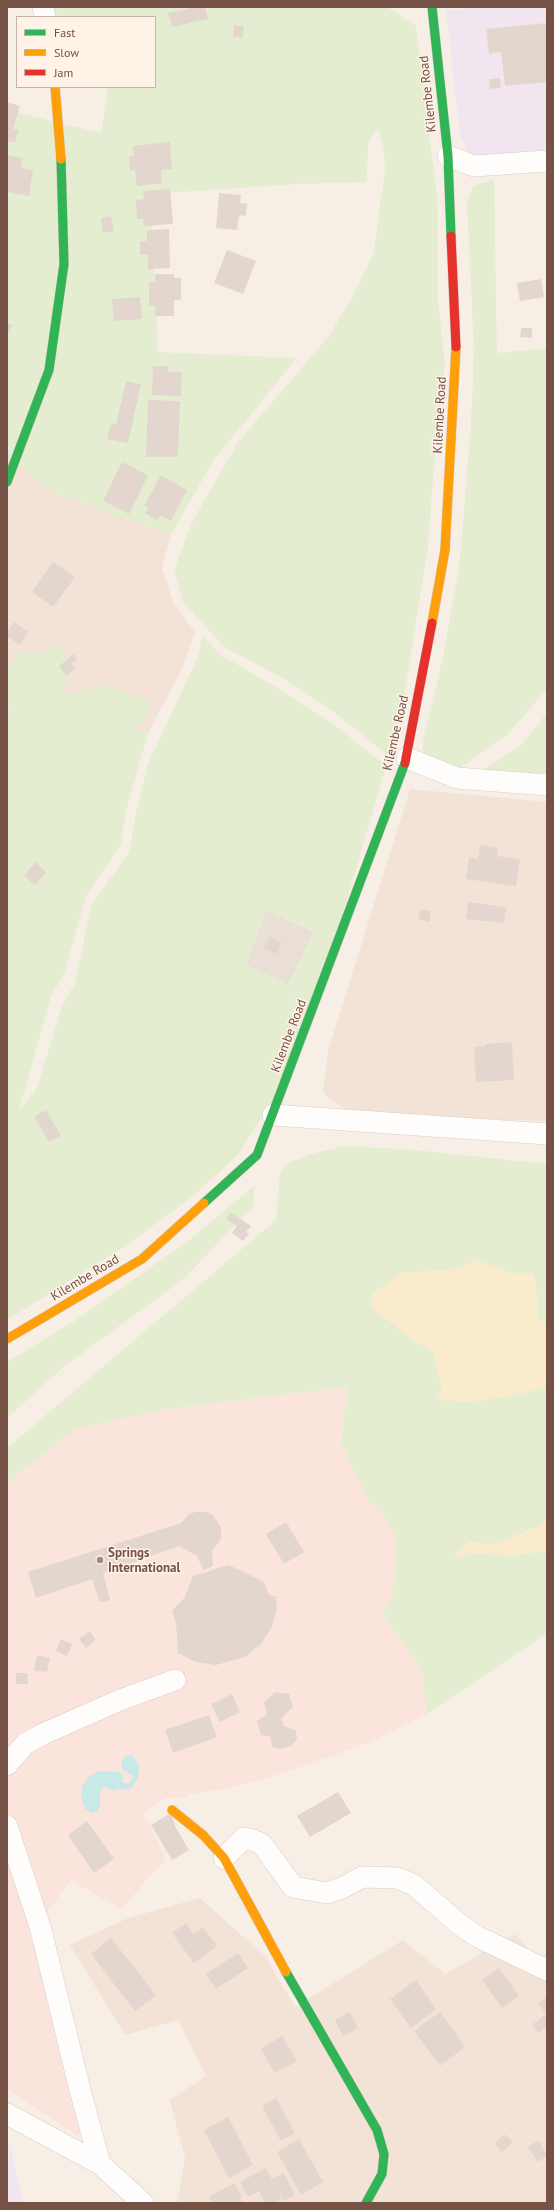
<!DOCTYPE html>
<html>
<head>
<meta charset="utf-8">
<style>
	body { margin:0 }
	#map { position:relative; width:554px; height:2210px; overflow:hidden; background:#f7efe6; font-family:"PT Sans",sans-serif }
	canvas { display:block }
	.frame { position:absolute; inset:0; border:8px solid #755146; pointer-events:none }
	.legend { position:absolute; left:16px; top:16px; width:140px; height:72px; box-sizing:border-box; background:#fff3e8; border:1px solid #c8b2a7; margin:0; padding:5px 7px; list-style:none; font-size:12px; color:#755146 }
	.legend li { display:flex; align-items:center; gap:8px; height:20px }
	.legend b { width:20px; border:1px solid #c8b2a7 }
</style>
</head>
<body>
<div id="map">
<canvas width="554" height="2210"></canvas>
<div class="frame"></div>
<ul class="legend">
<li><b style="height:5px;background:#30b455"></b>Fast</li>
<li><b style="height:5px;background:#ff9f0a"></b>Slow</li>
<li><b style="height:5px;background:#e5322d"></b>Jam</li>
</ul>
</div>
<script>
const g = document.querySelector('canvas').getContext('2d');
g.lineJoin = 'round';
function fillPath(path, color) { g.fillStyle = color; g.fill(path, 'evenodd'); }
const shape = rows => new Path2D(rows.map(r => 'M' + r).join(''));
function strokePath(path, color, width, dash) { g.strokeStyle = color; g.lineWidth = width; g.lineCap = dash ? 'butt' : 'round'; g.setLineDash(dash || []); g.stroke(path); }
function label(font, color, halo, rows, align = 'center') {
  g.font = font + ' "PT Sans",sans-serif'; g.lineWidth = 3; g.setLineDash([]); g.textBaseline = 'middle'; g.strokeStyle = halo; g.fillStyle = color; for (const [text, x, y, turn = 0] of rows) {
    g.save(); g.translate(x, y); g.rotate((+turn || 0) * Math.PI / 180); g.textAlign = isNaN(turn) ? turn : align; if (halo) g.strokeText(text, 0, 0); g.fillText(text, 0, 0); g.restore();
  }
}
const residential = shape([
	[7,450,51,492,171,535,162,568,174,604,195,632,183,667,148,733,7,707],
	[410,789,547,802,547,1121,386,1117,346,1109,330,1100,323,1092,328,1051],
	[200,1898,265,1956,295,2007,403,1940,445,1974,515,1934,547,1970,547,2203,177,2203,185,2158,170,2100,206,2076,178,2020,125,2035,70,1945,128,1918]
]);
const commercial = shape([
	[347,1387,341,1443,368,1499,386,1517,395,1538,396,1562,393,1596,382,1613,423,1673,426,1715,368,1743,274,1776,231,1788,190,1794,184,1798,168,1797,143,1812,164,1855,164,1861,121,1909,71,1880,37,1926,84,2133,76,2135,7,2089,7,1483,76,1429,168,1409]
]);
const industrial = shape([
	[266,910,314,932,288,985,246,965]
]);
const education = shape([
	[495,7,547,7,547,154,483,162,469,153,460,136,446,10],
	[9,2142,24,2203,7,2203]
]);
const green = shape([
	[48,7,387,7,416,26,438,204,438,303,445,361,434,466,428,546,401,717,391,758,335,713,282,678,224,647,183,602,174,570,193,520,238,442,328,337,353,296,374,252,385,169,383,145,378,129,369,140,366,182,300,184,151,194,158,352,297,358,213,461,171,535,51,492,7,450,7,110,101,133,108,87,155,87,155,17,60,17],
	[494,179,497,353,547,348,547,689,506,736,458,769,423,757,423,740,443,657,460,560,471,423,474,351,467,203,473,186],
	[202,635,221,655,286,693,335,725,386,766,319,996,280,1088,238,1155,193,1196,120,1250,7,1320,7,708,12,708,7,696,7,667,20,652,42,654,57,644,67,655,64,695,106,685,152,702,146,718,132,730,148,733,126,810,121,845,86,896,64,975,51,996,19,1111,37,1088,63,1003,75,983,91,906,129,852,136,812,148,764,192,669,199,653],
	[266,910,314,932,288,985,246,965],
	[547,713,547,773,481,771,522,744],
	[343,1146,415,1150,547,1164,547,1323,537,1320,536,1286,533,1273,512,1273,477,1260,452,1270,401,1273,414,1341,434,1352,442,1391,438,1399,517,1395,547,1386,546,1519,541,1526,491,1545,471,1541,463,1557,471,1553,514,1556,547,1550,547,1633,426,1715,423,1673,382,1613,392,1595,396,1562,395,1538,386,1517,368,1499,341,1443,347,1387,168,1409,76,1429,7,1483,7,1448,276,1220,280,1172,286,1164,308,1155],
	[254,1186,254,1205,185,1278,66,1365,7,1418,7,1362,76,1320,188,1241]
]);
const sand = shape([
	[477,1260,512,1273,533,1273,536,1286,537,1319,547,1323,547,1386,517,1395,469,1402,438,1400,442,1391,434,1352,414,1341,372,1308,373,1293,401,1273,452,1270],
	[547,1515,547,1550,545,1551,514,1556,471,1553,463,1557,454,1553,471,1541,491,1545,528,1532,541,1526]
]);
const water = shape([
	[132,1755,139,1765,138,1777,132,1788,124,1790,120,1788,115,1791,104,1787,100,1791,100,1805,97,1811,92,1813,85,1809,81,1799,82,1787,89,1776,100,1771,119,1772,123,1777,123,1783,129,1783,132,1779,132,1775,123,1770,121,1761,126,1756]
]);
const building = shape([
	[195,7,205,7,208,19,172,27,168,13],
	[547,23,547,82,505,86,501,52,489,54,486,29],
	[234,25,244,26,242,38,233,37],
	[500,78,501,88,490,89,489,79],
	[7,102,20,106,13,129,19,130,15,143,7,141],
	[170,142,172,169,161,170,162,183,137,186,135,170,130,171,129,156,134,155,133,146],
	[7,155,23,158,21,168,33,170,29,196,7,192],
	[170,189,173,224,144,226,143,219,137,219,136,200,144,199,143,191],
	[219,193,241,195,240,203,247,204,246,216,239,215,237,230,216,228],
	[111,216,114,231,103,233,101,218],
	[169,229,170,268,148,269,148,255,140,255,140,241,147,241,147,230],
	[227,250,256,261,243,294,214,283],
	[155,274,174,274,174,278,181,278,181,300,174,300,174,316,155,316,155,306,149,306,149,282,155,282],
	[541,279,544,297,520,301,517,283],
	[140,297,142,319,114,321,112,299],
	[7,323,12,325,7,337],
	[521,328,532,328,532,338,520,337],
	[153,366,168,366,168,372,182,372,181,396,152,395],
	[126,381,141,384,128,443,107,439,111,424,116,425],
	[148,400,180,401,178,457,146,457],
	[122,462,148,475,129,514,103,501],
	[161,475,187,490,171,521,160,515,157,520,145,513,148,508,144,506],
	[53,562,75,577,53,607,32,592],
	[14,622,28,632,20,645,7,636,7,633],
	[74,654,77,659,71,664,75,669,66,676,59,666],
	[480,845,498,848,497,856,520,859,516,886,466,879,469,857,478,859],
	[35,862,46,872,35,885,24,876],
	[468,902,506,907,504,923,466,919],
	[421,909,431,911,429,922,418,919],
	[270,937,282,942,277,954,264,948],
	[512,1042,514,1080,476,1082,474,1047,486,1046,486,1044],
	[46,1110,61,1136,49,1142,34,1116],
	[230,1212,251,1226,246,1232,249,1234,243,1241,232,1233,237,1226,226,1219],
	[196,1512,207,1512,213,1515,221,1528,221,1539,212,1551,213,1566,204,1570,196,1555,179,1546,103,1573,110,1600,100,1602,92,1579,36,1598,28,1572,181,1523,189,1514],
	[286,1522,304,1552,284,1564,266,1534],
	[229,1565,264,1582,269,1595,276,1597,277,1607,272,1627,261,1644,245,1657,216,1665,196,1662,178,1653,176,1624,172,1611,185,1597,193,1576],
	[90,1631,96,1640,86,1648,79,1639],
	[61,1639,72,1644,67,1656,56,1651],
	[37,1655,50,1658,47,1672,34,1670],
	[16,1673,27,1673,28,1684,16,1684],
	[275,1692,289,1694,293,1707,281,1718,284,1726,296,1731,297,1739,291,1746,279,1749,272,1747,270,1736,261,1735,257,1721,267,1714,264,1702],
	[232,1694,240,1712,220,1722,211,1704],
	[209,1715,217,1737,173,1753,165,1730],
	[338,1792,351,1813,310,1837,297,1816],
	[171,1813,175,1826,189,1850,172,1860,151,1825],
	[87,1821,114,1859,94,1873,68,1835],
	[186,1923,193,1934,203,1927,217,1946,194,1963,172,1933],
	[111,1938,156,1995,135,2011,91,1954],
	[238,1953,248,1968,216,1989,206,1974],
	[499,1968,519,1996,502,2008,482,1980],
	[416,1980,436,2009,411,2028,390,1999],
	[547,1997,547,2027,538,2033,532,2025,546,2014,538,2003],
	[350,2012,358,2028,343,2036,335,2020],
	[440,2012,465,2047,440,2066,414,2031],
	[282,2036,297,2061,275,2073,261,2049],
	[276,2098,295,2133,281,2141,262,2106],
	[228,2117,253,2165,229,2178,204,2130],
	[504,2134,513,2142,502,2152,494,2144],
	[299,2139,323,2182,301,2195,277,2152],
	[539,2140,547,2156,538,2162,528,2147],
	[266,2168,282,2199,274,2203,265,2203,259,2191,248,2197,240,2182],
	[284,2173,295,2195,284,2201,272,2179],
	[234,2183,242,2197,240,2198,243,2203,212,2203,209,2197]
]);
const street = shape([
	[43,7,45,17],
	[448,156,474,166,547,161],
	[407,758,457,778,547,785],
	[273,1115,547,1134],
	[7,1765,25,1744,43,1734,120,1700,175,1680],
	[7,1826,41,1930,79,2086,100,2164],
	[224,1858,244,1838,253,1840,262,1844,293,1887,327,1893,342,1888,362,1877,397,1878,414,1885,459,1924,478,1937,547,1970],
	[7,2114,100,2164,143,2203]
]);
const fast = shape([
	[432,7,448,156,451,236],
	[7,482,49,370,64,264,61,159],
	[204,1203,257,1155,405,763],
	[286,1972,377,2130,384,2154,382,2174,366,2203]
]);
const slow = shape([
	[55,87,61,159],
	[432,623,445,550,456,347],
	[7,1339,142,1259,204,1203],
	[172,1810,203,1835,224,1858,286,1972]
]);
const jam = shape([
	[451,236,456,347],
	[405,763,432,623]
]);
const markers = [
	[100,1560,4,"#a2887e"]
];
const streetNames = [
	["Kilembe Road",428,94,-96],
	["Kilembe Road",440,415,-87],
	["Kilembe Road",396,733,-77],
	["Kilembe Road",289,1036,-69],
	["Kilembe Road",85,1278,-31]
];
const poiNames = [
	["Springs",108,1553],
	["International",108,1568]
];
fillPath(residential, '#f3e3d6');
fillPath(commercial, '#fbe4dc');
fillPath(industrial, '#e9dfd7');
fillPath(education, '#f1e5f0');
fillPath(green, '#e5edd1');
fillPath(sand, '#fbebcd');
fillPath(water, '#c8e9e7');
fillPath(building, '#e3d6ce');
strokePath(street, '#d8ccc5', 22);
strokePath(fast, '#d7cac3', 10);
strokePath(slow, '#d7cac3', 10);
strokePath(jam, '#d7cac3', 10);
strokePath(street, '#fefdfb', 21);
strokePath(fast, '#30b455', 9);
strokePath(slow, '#ff9f0a', 9);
strokePath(jam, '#e5322d', 9);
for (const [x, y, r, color] of markers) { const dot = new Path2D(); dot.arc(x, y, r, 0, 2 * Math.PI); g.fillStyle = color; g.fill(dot); strokePath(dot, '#fff3e8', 1.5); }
label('13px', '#755146', '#fff3e8', streetNames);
label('bold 13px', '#755146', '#fff3e8', poiNames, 'left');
</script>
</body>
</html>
